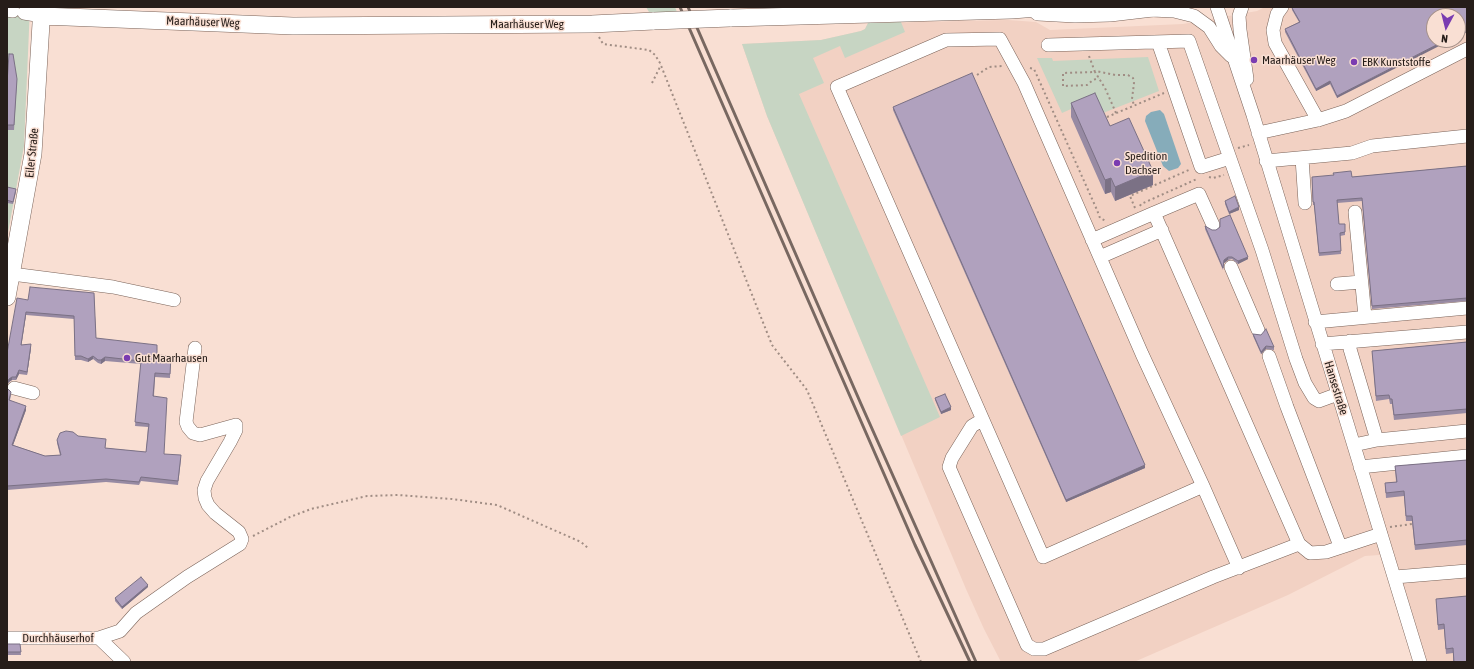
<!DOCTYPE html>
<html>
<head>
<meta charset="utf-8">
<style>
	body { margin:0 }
	#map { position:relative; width:1474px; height:669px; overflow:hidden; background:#f9dfd3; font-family:"Asap Condensed",sans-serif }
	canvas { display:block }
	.frame { position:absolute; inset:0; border:8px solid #261d19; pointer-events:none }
	.north { position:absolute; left:1426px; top:8px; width:40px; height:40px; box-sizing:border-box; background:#f9dfd3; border:1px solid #a59189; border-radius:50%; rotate:187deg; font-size:11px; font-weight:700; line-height:16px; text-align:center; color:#261d19 }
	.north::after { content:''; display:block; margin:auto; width:14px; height:18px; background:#7a3cb1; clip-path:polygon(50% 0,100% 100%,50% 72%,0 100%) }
</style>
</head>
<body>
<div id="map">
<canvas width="1474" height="669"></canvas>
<div class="frame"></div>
<div class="north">N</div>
</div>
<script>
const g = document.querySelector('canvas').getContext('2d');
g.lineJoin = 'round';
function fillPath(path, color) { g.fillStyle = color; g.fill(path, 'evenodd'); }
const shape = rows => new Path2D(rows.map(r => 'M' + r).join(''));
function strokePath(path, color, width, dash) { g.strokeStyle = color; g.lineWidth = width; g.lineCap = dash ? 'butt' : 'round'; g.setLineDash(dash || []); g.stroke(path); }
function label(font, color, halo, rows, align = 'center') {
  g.font = font + ' "Asap Condensed",sans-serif'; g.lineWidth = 3; g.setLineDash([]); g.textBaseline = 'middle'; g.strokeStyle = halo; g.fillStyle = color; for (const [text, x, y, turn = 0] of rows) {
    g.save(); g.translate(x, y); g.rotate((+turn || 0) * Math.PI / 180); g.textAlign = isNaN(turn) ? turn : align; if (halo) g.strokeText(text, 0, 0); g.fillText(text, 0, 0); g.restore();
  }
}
const built = shape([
	[1265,7,1467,7,1467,662,1427,662,1394,554,1365,556,1288,595,1134,662,1001,662,984,629,966,589,767,116,742,44,821,40,861,31,865,29,868,23,1008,20,1036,22,1050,30,1183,24,1257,11],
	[1434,16,1458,16,1458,40,1434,40]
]);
const green = shape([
	[7,7,30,7,24,146,7,238],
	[646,7,675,7,677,12,649,12],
	[901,22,905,32,845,58,840,46,813,58,824,83,799,94,940,417,901,436,767,116,742,44,821,40,861,31,865,29,868,23],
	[1148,57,1159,91,1103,113,1096,98,1062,113,1037,58,1052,58,1053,61]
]);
const water = shape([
	[1160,110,1164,114,1181,164,1178,168,1169,171,1163,166,1145,121,1146,116,1151,112]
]);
const path = shape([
	[599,37,603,44,649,50,655,55,660,63,772,345,807,390,921,662],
	[1089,56,1095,72,1063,73,1063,86,1087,85,1093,80,1099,78],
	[1030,68,1034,69,1097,210,1100,218,1106,221],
	[977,75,989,67,1002,66],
	[652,83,661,65],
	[1116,113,1105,88,1095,72,1096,71,1115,75,1128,75,1133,78,1134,83,1132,99,1134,105],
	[1107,117,1164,93],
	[1238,148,1249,145],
	[1209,177,1213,178,1224,175],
	[1140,206,1141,204,1197,179],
	[1135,208,1130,196,1191,169],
	[1390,527,1412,524],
	[253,536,290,517,311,509,367,496,398,495,452,499,497,505,581,542,588,548]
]);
const minor = shape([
	[1217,7,1253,115,1420,662],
	[1242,7,1239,16,1240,30,1247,79],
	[1282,7,1277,14,1273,30,1275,43,1318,120],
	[7,10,13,11],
	[1151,10,1174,11,1194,16,1209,27,1221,46,1231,56],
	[24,13,42,16],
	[1158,42,1201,167,1230,158],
	[1048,45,1189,41,1262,250,1296,359,1305,383,1314,398,1319,401,1338,394],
	[1258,133,1318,120,1346,111,1467,49],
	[1302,158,1305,203],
	[1266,161,1352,153,1372,146,1467,136],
	[1355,212,1365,317],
	[1213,225,1199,194,1154,213,1299,544,1310,553,1326,552,1381,534],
	[1092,240,1154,213],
	[1100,257,1162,230],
	[1231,267,1258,330],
	[12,274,113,287,174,300],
	[1337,284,1361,282],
	[1315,322,1467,308],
	[1350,341,1350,349,1377,440],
	[1322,344,1467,332],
	[1269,356,1287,407,1340,546],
	[14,388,33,393],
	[982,420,972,426,952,458,949,467,1027,645,1034,649,1044,649,1213,577,1299,544],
	[1354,445,1377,440,1467,431],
	[1360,467,1467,456],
	[1203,486,1043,557,837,87,946,40,1000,39,1024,83,1142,354,1203,486,1239,568],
	[1395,577,1467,571],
	[7,638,99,638,124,662],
	[99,638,120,631,136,613,187,577,240,544,242,539,239,532,215,513,208,505,205,498,204,490,207,481,230,442,236,430,236,425,200,435,193,433,188,427,186,422,195,348]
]);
const major = shape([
	[1038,12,1075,14,1110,13,1161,7],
	[42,16,293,26,592,24,654,21],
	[730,18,1012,10,1050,7],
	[7,297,33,154,42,7]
]);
const rail = shape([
	[680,7,915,545,970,662],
	[688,7,861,404,976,662]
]);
const majorBridge = shape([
	[654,21,730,18]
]);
const wall = shape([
	[1467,7,1467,32,1458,37,1458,16,1337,98,1330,84,1316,91,1285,32,1285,29,1299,22,1292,10,1292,8],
	[17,79,14,130,7,130,7,83],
	[1071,103,1110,126,1153,185,1115,201,1111,192,1105,194,1071,117],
	[893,107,1145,468,1066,502,893,110],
	[1467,166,1467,301,1372,309,1362,201,1337,203,1339,224,1345,232,1345,235,1340,236,1341,254,1319,256,1314,205,1313,205,1312,177,1352,177],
	[7,187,16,192,13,204,7,203],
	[1225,201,1239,210,1229,214,1225,204],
	[1205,226,1248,259,1238,264,1232,259,1228,260,1224,263,1223,270,1205,229],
	[94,293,96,338,157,355,171,356,170,378,155,377,154,396,164,454,181,459,178,485,141,481,139,485,106,482,7,490,7,388,11,395,10,400,26,410,13,445,45,456,60,455,57,443,57,440,78,436,106,443,105,448,146,452,148,427,135,426,141,364,105,361,101,364,98,363,93,359,88,362,81,360,75,360,74,319,26,315,21,345,31,348,27,375,19,374,16,380,12,380,9,382,7,385,7,353,28,300],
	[1253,334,1274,347,1274,350,1266,349,1261,354,1253,336],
	[1467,342,1467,413,1394,420,1392,404,1390,404,1389,399,1376,401,1372,351],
	[935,398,951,410,941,414,935,400],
	[1467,460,1467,545,1415,550,1412,521,1406,521,1404,496,1386,498,1385,483,1396,482,1395,466],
	[148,587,122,609,115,601,115,598],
	[1436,599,1467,662,1453,662,1453,653,1446,654,1444,629,1438,630],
	[7,644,20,644,21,655,7,655]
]);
const shadedWall = shape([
	[1467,30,1467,32,1458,37,1458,34],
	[1446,40,1451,40,1337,98,1337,96],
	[1330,81,1330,84,1316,91,1316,89],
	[1153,171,1153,185,1115,201,1115,187],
	[1111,178,1111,192,1105,194,1105,180],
	[1239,207,1239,210,1229,214,1229,212],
	[1228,257,1228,260,1224,263,1223,270,1224,260],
	[1248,257,1248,259,1238,264,1238,261],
	[26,312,26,315,21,348,21,345],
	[31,344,31,348,27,375,27,372],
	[1266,346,1266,349,1261,354,1261,352],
	[93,356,93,359,88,362,88,359],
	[105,357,105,361,101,364,101,360],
	[19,370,19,374,16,380,16,377],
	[12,377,12,380,9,382,7,385,7,382,9,379],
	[26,406,26,410,12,448,12,445],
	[951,407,951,410,941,414,941,412],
	[1145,465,1145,468,1066,502,1066,500],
	[148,585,148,587,122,609,122,607]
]);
const building = shape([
	[1294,7,1467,7,1467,30,1458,34,1458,16,1434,16,1434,40,1446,40,1337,96,1330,81,1316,89,1285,29,1300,22,1292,8,1294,7],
	[9,54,13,54,17,79,14,125,7,125,7,83,9,54],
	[972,73,1145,465,1066,500,893,107,972,73],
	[1095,93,1110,126,1129,118,1153,171,1115,187,1111,178,1105,180,1071,103,1095,93],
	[1467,166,1467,298,1372,306,1362,198,1337,200,1339,224,1345,224,1345,232,1340,233,1341,251,1319,253,1314,202,1313,202,1312,177,1334,175,1333,173,1351,171,1352,177,1467,166],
	[7,187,16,189,13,202,7,200,7,187],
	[1235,196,1239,207,1229,212,1225,201,1235,196],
	[1230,215,1248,257,1238,261,1232,257,1228,257,1224,260,1223,268,1205,226,1212,230,1216,230,1220,227,1220,219,1230,215],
	[30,287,94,293,96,338,157,345,157,355,171,356,170,374,155,373,153,396,167,398,164,454,181,455,178,481,141,477,139,482,106,479,7,486,7,388,11,392,9,400,26,406,12,445,45,456,61,455,57,440,60,433,66,431,73,432,78,436,106,439,105,448,146,452,149,424,135,422,141,361,105,357,101,360,98,360,93,356,88,359,81,356,75,356,74,316,26,312,21,345,31,344,27,372,19,370,16,377,12,377,9,379,7,382,7,353,17,298,28,300,30,287],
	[1266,329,1274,347,1266,346,1261,352,1253,334,1261,335,1266,329],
	[1467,342,1467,409,1394,415,1392,399,1390,399,1389,395,1376,396,1372,351,1467,342],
	[945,394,951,407,941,412,935,398,945,394],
	[1467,460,1467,540,1415,545,1412,516,1406,516,1404,491,1386,493,1385,483,1397,482,1395,466,1467,460],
	[141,577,148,585,122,607,115,598,141,577],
	[1467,596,1467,662,1454,662,1453,648,1446,649,1444,624,1438,625,1436,599,1467,596],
	[7,644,20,644,21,652,7,652,7,644]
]);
const markers = [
	[1254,60,4,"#7a3cb1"],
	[1354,62,4,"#7a3cb1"],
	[1117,163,4,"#7a3cb1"],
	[127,358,4,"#7a3cb1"]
];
const streetNames = [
	["Maarhäuser Weg",203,22,2],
	["Maarhäuser Weg",527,24],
	["Eiler Straße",32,153,-84],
	["Hansestraße",1336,388,73],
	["Durchhäuserhof",58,638]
];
const poiNames = [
	["Maarhäuser Weg",1262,60],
	["EBK Kunststoffe",1362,62],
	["Spedition",1125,156],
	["Dachser",1125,170],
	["Gut Maarhausen",135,358]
];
fillPath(built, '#f2d1c3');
fillPath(green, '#c7d5c3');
fillPath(water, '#86acba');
strokePath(minor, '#7a6359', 14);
strokePath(major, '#7a6359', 18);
strokePath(path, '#a08d84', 2, [2, 3]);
strokePath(minor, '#fff', 13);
strokePath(major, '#fff', 17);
strokePath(rail, '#786861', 3);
strokePath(majorBridge, '#7a6359', 18, []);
strokePath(majorBridge, '#fff', 17);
fillPath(wall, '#978aa3');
fillPath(shadedWall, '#7b7185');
fillPath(building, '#b0a1be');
strokePath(building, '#7b7185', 1);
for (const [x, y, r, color] of markers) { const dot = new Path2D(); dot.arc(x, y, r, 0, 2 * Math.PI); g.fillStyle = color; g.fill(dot); strokePath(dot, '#f9dfd3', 1.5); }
label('12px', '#261d19', '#f9dfd3', streetNames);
label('12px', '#261d19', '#f9dfd3', poiNames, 'left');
</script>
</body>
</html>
